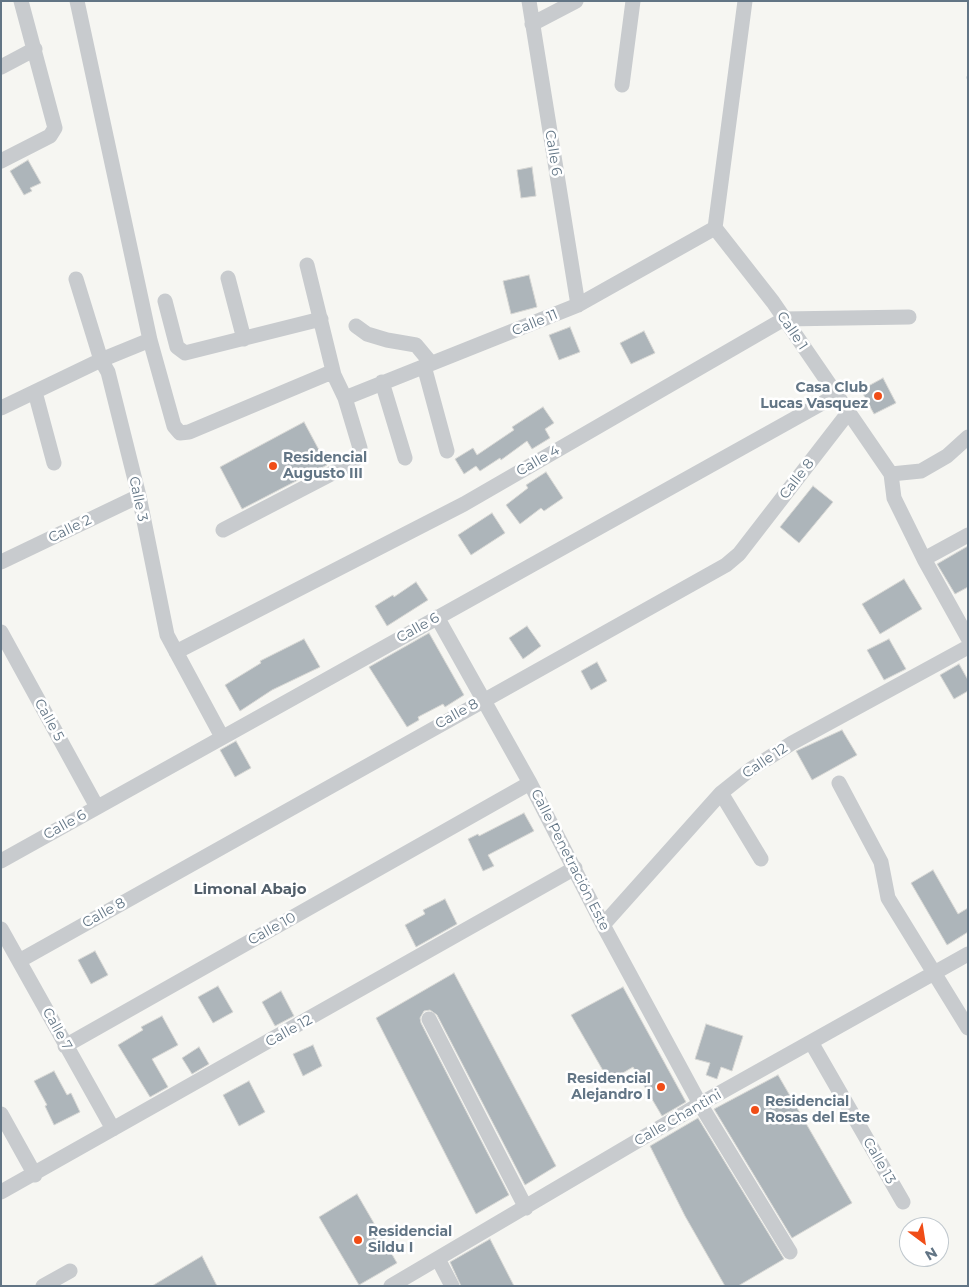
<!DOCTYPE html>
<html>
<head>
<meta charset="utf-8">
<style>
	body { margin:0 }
	#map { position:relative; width:969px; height:1287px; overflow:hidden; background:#f6f6f2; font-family:Montserrat,sans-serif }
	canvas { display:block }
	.frame { position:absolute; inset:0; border:2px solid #627585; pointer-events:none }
	.north { position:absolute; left:899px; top:1217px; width:50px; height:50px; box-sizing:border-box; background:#fff; border:1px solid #c0c8ce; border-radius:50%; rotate:149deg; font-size:14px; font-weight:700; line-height:20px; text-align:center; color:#627585 }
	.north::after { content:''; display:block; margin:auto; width:18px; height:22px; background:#f04d17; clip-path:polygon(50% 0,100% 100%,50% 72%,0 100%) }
</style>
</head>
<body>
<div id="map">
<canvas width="969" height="1287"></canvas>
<div class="frame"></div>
<div class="north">N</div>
</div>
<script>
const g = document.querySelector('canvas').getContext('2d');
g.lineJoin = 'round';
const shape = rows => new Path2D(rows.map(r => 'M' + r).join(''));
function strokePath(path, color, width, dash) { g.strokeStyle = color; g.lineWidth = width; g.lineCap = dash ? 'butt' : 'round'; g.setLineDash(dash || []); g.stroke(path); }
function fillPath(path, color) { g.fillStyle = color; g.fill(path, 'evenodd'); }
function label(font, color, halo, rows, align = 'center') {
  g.font = font + ' Montserrat,sans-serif'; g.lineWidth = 5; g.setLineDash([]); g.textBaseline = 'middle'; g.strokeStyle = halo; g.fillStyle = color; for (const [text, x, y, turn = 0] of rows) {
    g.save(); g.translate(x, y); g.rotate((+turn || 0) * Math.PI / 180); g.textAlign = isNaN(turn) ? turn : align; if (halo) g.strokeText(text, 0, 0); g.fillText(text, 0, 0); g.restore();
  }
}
const stream = shape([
	[968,77,968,78]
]);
const building = shape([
	[28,160,41,183,30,188,32,191,24,195,10,171,28,160],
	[532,167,536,196,521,198,517,170,532,167],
	[529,275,537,307,511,314,503,281,529,275],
	[570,327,580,352,559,360,549,335,570,327],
	[644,331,655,353,631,364,620,343,644,331],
	[883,378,896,403,874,414,861,390,883,378],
	[543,407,554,423,545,429,550,438,532,449,527,441,501,460,500,458,480,471,476,466,464,474,455,459,473,448,477,455,514,430,512,427,543,407],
	[304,422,327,465,242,509,220,467,304,422],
	[546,472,563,498,544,511,541,508,520,524,506,505,528,488,526,485,546,472],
	[813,486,833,502,799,543,780,527,813,486],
	[492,513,505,533,471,555,458,535,492,513],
	[968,546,968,587,955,594,937,564,968,546],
	[904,579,922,609,880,634,862,604,904,579],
	[416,582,428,600,387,626,375,606,393,595,394,597,416,582],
	[527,626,541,646,523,659,509,638,527,626],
	[429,633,464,695,445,707,443,704,418,717,419,720,407,727,369,667,429,633],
	[304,639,320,667,272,690,240,711,225,685,261,663,260,661,304,639],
	[889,639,906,669,884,680,867,650,889,639],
	[597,662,607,681,591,690,581,671,597,662],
	[959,664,968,680,968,691,954,699,940,675,959,664],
	[842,730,857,755,812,780,796,751,842,730],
	[236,741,251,768,235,777,220,750,236,741],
	[524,813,534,831,488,855,494,866,483,871,468,839,478,834,479,836,524,813],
	[933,870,958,914,968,908,968,932,947,945,911,883,933,870],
	[445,899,457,924,416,947,405,925,425,914,423,910,445,899],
	[95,951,108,975,91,984,78,960,95,951],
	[454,973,556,1166,525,1185,437,1015,430,1010,424,1011,420,1018,421,1023,509,1195,476,1214,376,1018,454,973],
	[218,986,233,1012,213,1023,198,997,218,986],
	[623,987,686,1102,662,1116,633,1067,609,1081,571,1015,623,987],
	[281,991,294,1016,275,1026,262,1002,281,991],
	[162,1016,178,1045,152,1059,168,1087,150,1097,118,1045,143,1030,141,1027,162,1016],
	[706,1024,743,1036,732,1071,721,1067,717,1079,706,1075,710,1063,695,1059,706,1024],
	[313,1045,322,1066,303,1076,293,1054,313,1045],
	[199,1047,209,1064,192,1074,182,1058,199,1047],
	[54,1071,67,1095,71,1093,80,1112,54,1125,45,1106,47,1105,34,1081,54,1071],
	[778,1075,852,1203,792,1238,714,1109,778,1075],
	[249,1081,265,1112,239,1126,223,1095,249,1081],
	[698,1118,784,1259,738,1286,725,1286,685,1216,650,1146,698,1118],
	[357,1194,397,1263,359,1285,319,1217,357,1194],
	[490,1239,514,1286,461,1286,450,1262,490,1239],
	[202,1256,217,1286,152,1286,202,1256]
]);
const minor = shape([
	[77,1,150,340,174,426,180,433,189,432,327,374,334,375,345,398,360,448,358,456,352,463,223,530],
	[529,1,578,305],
	[745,1,715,228,773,302,891,474,894,498,924,559,968,638],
	[532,24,576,1],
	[1,67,35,49],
	[622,85,633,1],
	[1,161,50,136,55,128,21,1],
	[307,265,334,375],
	[228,278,244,339],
	[76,279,101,360,150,340],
	[165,301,177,347,185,353,321,319],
	[356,326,367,334,387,340,416,345,431,363],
	[424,366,447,451],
	[382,382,405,458],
	[35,392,54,463],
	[345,398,578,305,715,228],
	[1,408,101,360,108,372,139,496,167,635,222,737],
	[891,474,921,471,947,456,968,437],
	[924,559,968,535],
	[1,562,139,496],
	[437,617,530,783,603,925,700,1104,790,1252],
	[1,632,97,807],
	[176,652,464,504,784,319,909,317],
	[839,783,881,862,888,898,968,1028],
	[721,793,761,859],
	[1,861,835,396],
	[603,925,721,793,751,769,792,743,968,647],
	[1,929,113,1129],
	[19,961,726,565,739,554,848,413],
	[429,1019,526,1208],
	[811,1042,903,1202],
	[65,1046,530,783],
	[1,1114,35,1175],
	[1,1192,575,868],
	[438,1259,452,1286],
	[43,1286,70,1271],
	[391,1286,700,1104,968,954]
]);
const markers = [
	[878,396,5,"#f04d17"],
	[273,466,5,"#f04d17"],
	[661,1087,5,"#f04d17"],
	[755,1110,5,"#f04d17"],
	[358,1240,5,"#f04d17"]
];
const streetNames = [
	["Calle 6",553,153,81],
	["Calle 11",535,323,-22],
	["Calle 1",792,331,56],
	["Calle 4",538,461,-30],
	["Calle 8",797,479,-52],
	["Calle 3",138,499,78],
	["Calle 2",70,529,-26],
	["Calle 6",418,628,-29],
	["Calle 8",457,714,-29],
	["Calle 5",49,720,61],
	["Calle 12",765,761,-34],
	["Calle 6",65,825,-29],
	["Calle Penetración Este",570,860,63],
	["Calle 8",104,913,-29],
	["Calle 10",272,929,-29],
	["Calle 7",57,1029,61],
	["Calle 12",289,1031,-29],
	["Calle Chantini",678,1118,-30],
	["Calle 13",879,1161,60]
];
const poiNames = [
	["Casa Club",868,388,"right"],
	["Lucas Vasquez",868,404,"right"],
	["Residencial",283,458],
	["Augusto III",283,474],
	["Residencial",651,1079,"right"],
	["Alejandro I",651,1095,"right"],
	["Residencial",765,1102],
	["Rosas del Este",765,1118],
	["Residencial",368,1232],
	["Sildu I",368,1248]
];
const neighbourhoodNames = [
	["Limonal Abajo",250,890]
];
strokePath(stream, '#becacf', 3);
fillPath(building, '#adb5ba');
strokePath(building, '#d7d7d4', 1);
strokePath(minor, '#c8cbce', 15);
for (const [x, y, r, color] of markers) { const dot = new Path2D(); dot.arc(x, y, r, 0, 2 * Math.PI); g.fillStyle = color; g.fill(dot); strokePath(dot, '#fff', 2); }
label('14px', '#627585', '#fff', streetNames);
label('bold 14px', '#627585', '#fff', poiNames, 'left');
label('bold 15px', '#515e6a', '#fff', neighbourhoodNames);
</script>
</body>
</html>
